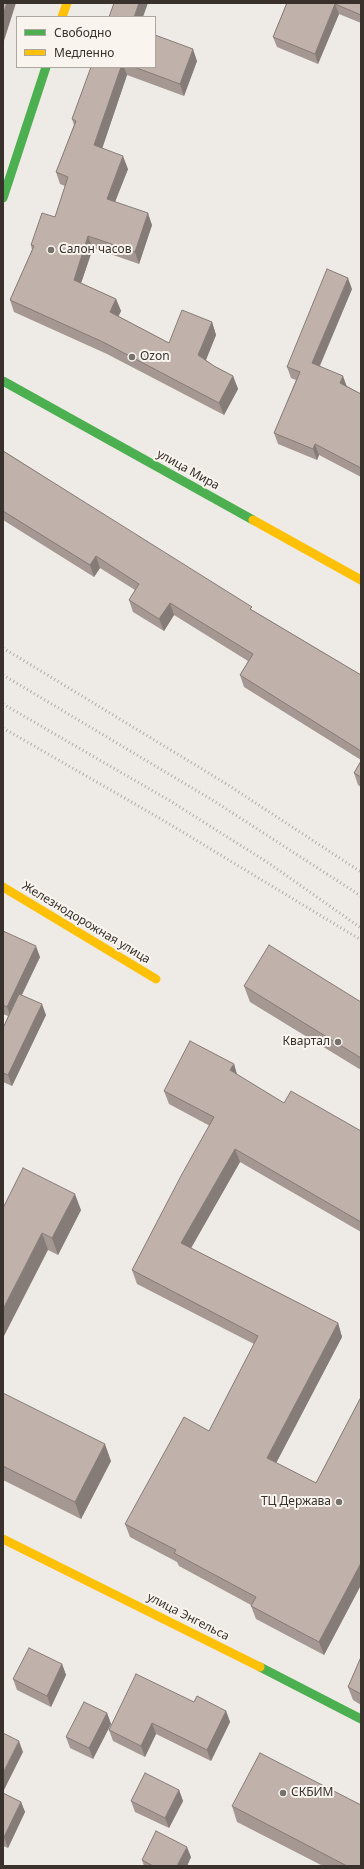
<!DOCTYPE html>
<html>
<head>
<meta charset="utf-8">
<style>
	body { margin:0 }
	#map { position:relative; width:364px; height:1869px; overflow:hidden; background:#eeeae6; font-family:"Noto Sans",sans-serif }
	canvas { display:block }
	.frame { position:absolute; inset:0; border:4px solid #38312c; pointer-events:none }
	.legend { position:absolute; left:16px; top:16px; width:140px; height:52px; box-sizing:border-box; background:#f9f5ee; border:1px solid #aca7a0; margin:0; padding:5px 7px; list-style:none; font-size:12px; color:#38312c }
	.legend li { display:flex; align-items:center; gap:8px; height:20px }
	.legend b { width:20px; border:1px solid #aca7a0 }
</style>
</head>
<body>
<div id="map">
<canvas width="364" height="1869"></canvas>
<div class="frame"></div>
<ul class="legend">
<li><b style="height:5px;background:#4caf50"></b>Свободно</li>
<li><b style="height:5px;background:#ffc107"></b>Медленно</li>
</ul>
</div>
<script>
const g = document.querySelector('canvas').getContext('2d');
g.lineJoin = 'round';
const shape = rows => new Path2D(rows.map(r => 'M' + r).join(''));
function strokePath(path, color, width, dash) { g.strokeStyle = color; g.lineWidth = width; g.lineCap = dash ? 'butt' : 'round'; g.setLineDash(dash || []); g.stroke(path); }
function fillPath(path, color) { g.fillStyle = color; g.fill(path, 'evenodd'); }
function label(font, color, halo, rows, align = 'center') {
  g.font = font + ' "Noto Sans",sans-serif'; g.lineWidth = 4; g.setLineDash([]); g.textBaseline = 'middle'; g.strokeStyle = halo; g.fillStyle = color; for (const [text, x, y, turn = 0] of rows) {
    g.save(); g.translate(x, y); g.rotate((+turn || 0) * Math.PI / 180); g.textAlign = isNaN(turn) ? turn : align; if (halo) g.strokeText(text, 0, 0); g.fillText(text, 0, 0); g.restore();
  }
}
const fast = shape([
	[3,198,46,67],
	[3,381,253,520],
	[260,1667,361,1719]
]);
const slow = shape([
	[62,17,67,3],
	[253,520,361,580],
	[3,887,156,979],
	[3,1539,260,1667]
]);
const rail = shape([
	[3,648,225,783,361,872],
	[3,675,214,801,361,896],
	[3,704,172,802,270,864,361,928],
	[3,728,161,819,361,940]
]);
const wall = shape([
	[284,3,361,3,361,23,339,14,318,64,277,47,273,37,286,4],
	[197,61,184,96,127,75,102,148,128,169,115,202,152,225,139,264,93,248,81,283,116,299,121,311,118,316,169,343,212,322,216,335,206,360,214,366,233,376,238,389,224,415,107,354,14,312,10,300,32,250,31,245,55,217,65,186,60,184,56,172,74,125,72,119,91,67,155,67],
	[352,289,320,366,347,386,361,394,361,477,319,455,317,460,278,444,274,433,296,380,291,378,287,367],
	[3,448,4,451,254,611,361,675,361,760,244,687,240,675,248,661,174,615,164,631,133,612,129,600,135,590,100,568,94,577,3,520],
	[361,761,361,787,358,785,354,773],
	[3,931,40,957,22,995,46,1015,12,1086,3,1082,3,1028,8,1016,3,1014],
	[244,986,361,1002,361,1070,250,1002],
	[234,1064,237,1075,284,1103,361,1131,361,1232,240,1162,191,1248,338,1323,342,1337,276,1463,316,1483,361,1397,361,1585,324,1655,256,1619,251,1606,251,1605,179,1566,177,1562,130,1537,125,1524,209,1431,254,1344,137,1284,132,1270,210,1126,169,1104,164,1091],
	[3,1208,81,1210,58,1255,48,1250],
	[3,1393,111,1461,81,1519,3,1480],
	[361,1657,361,1705,353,1700,348,1687],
	[62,1664,66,1675,51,1707,17,1690,13,1679],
	[194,1702,226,1711,230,1722,211,1761,156,1734,145,1757,113,1741,109,1730],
	[107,1713,111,1724,93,1759,70,1748,66,1737],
	[179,1790,183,1801,169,1828,135,1812,131,1801],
	[3,1793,21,1802,25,1812,8,1848,3,1846],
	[232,1806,361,1866,323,1866,237,1822],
	[191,1857,187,1866,144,1866,142,1860]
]);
const shadedWall = shape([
	[7,3,16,3,3,44,3,14],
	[139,3,148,3,143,17,134,17],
	[335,4,339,14,318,64,315,54],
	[193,49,197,61,184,96,180,84],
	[121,67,124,67,127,75,99,158,94,145],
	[123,156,128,169,111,212,107,199],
	[148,213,152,225,139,264,135,252],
	[88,236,93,248,78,292,74,280],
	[348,278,352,289,316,374,312,363],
	[116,299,121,311,115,324,110,312],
	[212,322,216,335,203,367,198,355],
	[233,376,238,389,224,415,219,403],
	[343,376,347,387,340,383],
	[315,444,319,455,317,460,313,449],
	[96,556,100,568,94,577,90,565],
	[170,603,174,615,164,631,159,619],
	[36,946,40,957,11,1017,7,1007],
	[42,1004,46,1015,12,1086,8,1075],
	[234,1064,238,1078,230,1070],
	[235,1149,240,1162,186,1257,181,1243],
	[75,1194,81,1210,58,1255,52,1238],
	[42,1233,48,1250,3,1338,3,1309],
	[338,1323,342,1337,272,1471,267,1458],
	[105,1444,111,1461,81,1519,75,1502],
	[361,1563,361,1585,324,1655,319,1642],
	[62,1664,66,1675,51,1707,47,1696],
	[226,1711,230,1722,211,1761,207,1750],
	[107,1713,111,1724,93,1759,89,1748],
	[152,1723,156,1734,145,1757,141,1746],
	[19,1741,23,1752,3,1792,3,1773],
	[179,1790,183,1801,169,1828,165,1818],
	[21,1802,25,1812,8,1848,4,1837],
	[187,1847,191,1857,187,1866,177,1866]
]);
const building = shape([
	[3,3,7,3,3,14,3,3],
	[114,3,139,3,134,17,109,17,114,3],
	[287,3,361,3,361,15,335,4,315,54,273,37,287,3],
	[155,35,193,49,180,84,134,67,155,67,155,35],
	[91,67,121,67,94,145,123,156,107,199,148,213,135,252,88,236,74,280,116,299,110,312,169,343,182,310,212,322,198,355,214,366,233,376,219,403,103,342,10,300,34,246,31,245,42,213,55,217,68,177,56,172,76,121,72,119,91,67],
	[327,269,348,278,312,363,343,376,340,383,361,394,361,468,315,444,313,449,274,433,300,372,287,367,327,269],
	[3,451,252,607,250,609,361,675,361,751,240,675,253,654,170,603,159,619,129,600,139,584,96,556,90,565,3,511,3,451],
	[361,761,361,777,354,773,361,761],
	[3,931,36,946,7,1007,3,1005,3,931],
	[269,945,361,1002,361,1058,244,986,269,945],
	[19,994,42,1004,8,1075,3,1073,3,1028,19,994],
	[190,1041,234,1064,230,1070,284,1103,291,1091,361,1131,361,1222,235,1149,181,1243,338,1323,267,1458,316,1483,361,1397,361,1563,319,1642,251,1606,256,1597,174,1553,176,1550,125,1524,184,1417,209,1431,258,1336,132,1270,182,1174,214,1117,164,1091,190,1041],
	[23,1168,75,1194,52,1238,42,1233,3,1309,3,1208,23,1168],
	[3,1393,105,1444,75,1502,3,1466,3,1393],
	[29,1648,62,1664,47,1696,13,1679,29,1648],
	[361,1657,361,1694,348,1687,361,1657],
	[136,1674,194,1702,197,1696,226,1711,207,1750,152,1723,141,1746,109,1730,136,1674],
	[84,1702,107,1713,89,1748,66,1737,84,1702],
	[3,1733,19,1741,3,1773,3,1733],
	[260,1753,361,1805,361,1866,347,1866,232,1806,260,1753],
	[145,1773,179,1790,165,1818,131,1801,145,1773],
	[3,1793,21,1802,4,1837,3,1837,3,1793],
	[156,1831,187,1847,177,1866,153,1866,142,1860,156,1831]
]);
const markers = [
	[51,250,4,"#78726d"],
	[132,357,4,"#78726d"],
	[338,1042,4,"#78726d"],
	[339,1502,4,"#78726d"],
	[283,1793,4,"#78726d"]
];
const poiNames = [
	["Салон часов",59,250],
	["Ozon",140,357],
	["Квартал",330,1042,"right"],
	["ТЦ Держава",331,1502,"right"],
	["СКБИМ",291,1793]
];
const streetNames = [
	["улица Мира",188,470,29],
	["Железнодорожная улица",86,923,31],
	["улица Энгельса",188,1617,27]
];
strokePath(fast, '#4caf50', 9);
strokePath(slow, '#ffc107', 9);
strokePath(rail, '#afaca9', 3, [1, 3]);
fillPath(wall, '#a59892');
fillPath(shadedWall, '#867c77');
fillPath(building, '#c0b1aa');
strokePath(building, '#867c77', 1);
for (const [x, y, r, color] of markers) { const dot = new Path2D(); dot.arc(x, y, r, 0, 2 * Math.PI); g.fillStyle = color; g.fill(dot); strokePath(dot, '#f9f5ee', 1.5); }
label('12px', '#38312c', '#f9f5ee', poiNames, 'left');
label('12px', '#38312c', '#f9f5ee', streetNames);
</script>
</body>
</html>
